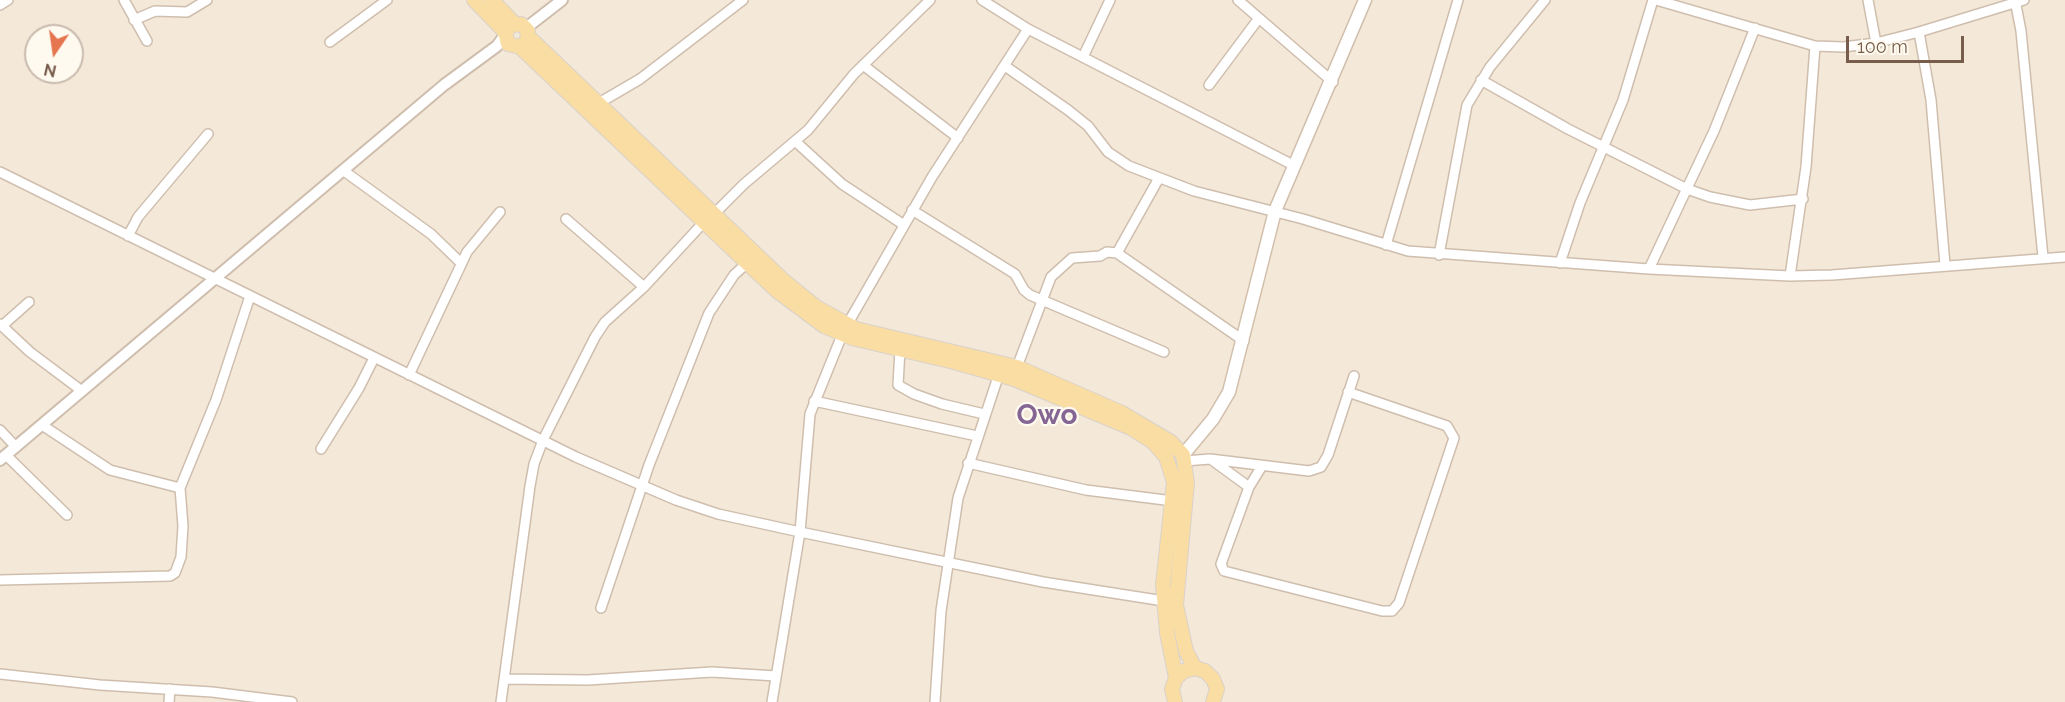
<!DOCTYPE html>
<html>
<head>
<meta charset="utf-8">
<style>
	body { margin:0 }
	#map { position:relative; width:2065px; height:702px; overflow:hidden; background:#fdf6ea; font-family:Raleway,sans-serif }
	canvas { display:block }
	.north { position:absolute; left:24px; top:24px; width:60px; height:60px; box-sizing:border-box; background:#fffaf0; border:2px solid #c9bbae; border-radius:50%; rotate:193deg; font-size:16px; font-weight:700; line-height:24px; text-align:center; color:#785d4c }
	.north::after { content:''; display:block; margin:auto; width:21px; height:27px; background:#e57650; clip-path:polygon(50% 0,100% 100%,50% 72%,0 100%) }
	.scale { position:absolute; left:1846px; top:36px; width:118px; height:27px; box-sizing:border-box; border:3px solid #785d4c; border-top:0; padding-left:8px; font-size:18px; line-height:21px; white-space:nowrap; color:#785d4c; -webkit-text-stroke:4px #fffaf0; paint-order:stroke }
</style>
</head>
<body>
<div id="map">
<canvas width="2065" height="702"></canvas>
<div class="north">N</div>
<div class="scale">100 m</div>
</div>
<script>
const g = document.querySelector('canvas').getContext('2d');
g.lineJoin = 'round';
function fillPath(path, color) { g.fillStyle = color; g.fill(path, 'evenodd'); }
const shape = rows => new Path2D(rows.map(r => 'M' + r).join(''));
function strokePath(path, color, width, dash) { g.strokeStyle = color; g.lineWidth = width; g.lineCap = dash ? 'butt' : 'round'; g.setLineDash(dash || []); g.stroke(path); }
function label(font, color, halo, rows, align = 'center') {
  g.font = font + ' Raleway,sans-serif'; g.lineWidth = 4.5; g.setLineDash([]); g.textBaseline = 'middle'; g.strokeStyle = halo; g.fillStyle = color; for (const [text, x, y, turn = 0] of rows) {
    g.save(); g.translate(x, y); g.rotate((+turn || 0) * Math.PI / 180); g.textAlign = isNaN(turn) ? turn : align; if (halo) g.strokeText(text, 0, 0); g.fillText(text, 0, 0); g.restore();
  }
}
const residential = shape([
	[0,0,2065,0,2065,702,0,702],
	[36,36,72,36,72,72,36,72]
]);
const minor = shape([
	[124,0,147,41],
	[982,0,1028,29,1295,166],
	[1238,0,1333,82],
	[1656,0,1815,46,1843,47,1876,43,1919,32,2024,0],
	[1868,0,1876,43],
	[2015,0,2021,31,2043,257],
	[0,5,8,0],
	[134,20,155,11,187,12,207,0],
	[1919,32,1931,100,1945,265],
	[330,42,387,0],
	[1083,57,1110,0],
	[863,65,958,138],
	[1005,66,1068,110,1088,126,1108,152,1129,166,1194,191,1303,219,1408,251,1649,269,1790,276,1832,275,2065,257],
	[1481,80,1568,129,1687,189,1710,197,1750,205,1803,199],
	[1209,85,1259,18],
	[599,103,640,79,743,0],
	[795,141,842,184,904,225],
	[344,171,431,234,461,263],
	[0,172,576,457,676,500,718,514,800,532,1043,582,1164,601],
	[912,210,1015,274,1024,290,1030,295,1164,352],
	[714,214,744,184,808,130,854,74,930,0],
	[566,219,644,287],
	[128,236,138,217,208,134],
	[1386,245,1458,0],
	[1117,253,1159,178],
	[1439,255,1467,105,1490,67,1545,0],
	[1560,263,1580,203,1623,100,1653,0],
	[1649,269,1714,131,1755,28],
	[1790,276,1806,167,1815,46],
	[0,324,30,352,82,391],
	[847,325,932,177,1028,29],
	[2,326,29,302],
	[900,349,898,385,914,394,942,404,984,414],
	[1017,367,1051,277,1072,258,1100,256,1107,252,1117,253,1244,341],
	[409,375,467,252,500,212],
	[814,401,977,436],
	[42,425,110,470,180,488],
	[0,430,16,447],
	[321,449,359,388,374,358],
	[6,455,67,515],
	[1212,460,1249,487],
	[1185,461,1210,459,1309,471,1321,467,1328,455,1354,376],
	[968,463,1086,490,1173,501],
	[1262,466,1249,487,1221,564,1224,571,1382,611,1392,611,1399,603,1454,438,1447,426,1348,392],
	[0,580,170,576,175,573,181,557,183,526,180,488,216,400,250,296],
	[601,608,649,465,709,313,734,275,747,263],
	[0,674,100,685,212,692,292,702],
	[504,679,588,680,712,672,776,676],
	[169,702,170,689],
	[501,702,530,486,534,464,543,440,595,337,605,322,644,287,704,222],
	[772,702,800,532,810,414,842,335],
	[935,702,941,611,958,498,999,374]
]);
const tertiary = shape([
	[526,28,562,0],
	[0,460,444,85,497,46,505,35]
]);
const secondary = shape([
	[1183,455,1213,419,1229,392,1275,211,1365,0]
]);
const primary = shape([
	[474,0,505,32],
	[492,0,515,24],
	[529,37,783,280,816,307,856,329,1017,367,1122,413,1171,442,1183,455,1187,483,1176,605,1186,651,1195,668],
	[520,47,527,41,528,31,521,24,512,25,505,32,508,44,520,47,747,263,777,291,824,326,852,338,954,362,1014,379,1131,428,1153,442,1166,457,1174,482,1163,585,1167,633,1176,678],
	[1175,702,1172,689,1176,678,1184,671,1195,668,1205,671,1213,679,1217,689,1213,702]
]);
const townNames = [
	["Owo",1047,416]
];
fillPath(residential, '#f4e8d8');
strokePath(minor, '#cfbeae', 12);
strokePath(tertiary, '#cfbeae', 14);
strokePath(secondary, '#d2bfac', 15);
strokePath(primary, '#d9d2cd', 16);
strokePath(minor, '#fff', 9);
strokePath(tertiary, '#fff', 10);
strokePath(secondary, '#fff', 12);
strokePath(primary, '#fadda3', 14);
label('bold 28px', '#856593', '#fffaf0', townNames);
</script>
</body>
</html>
